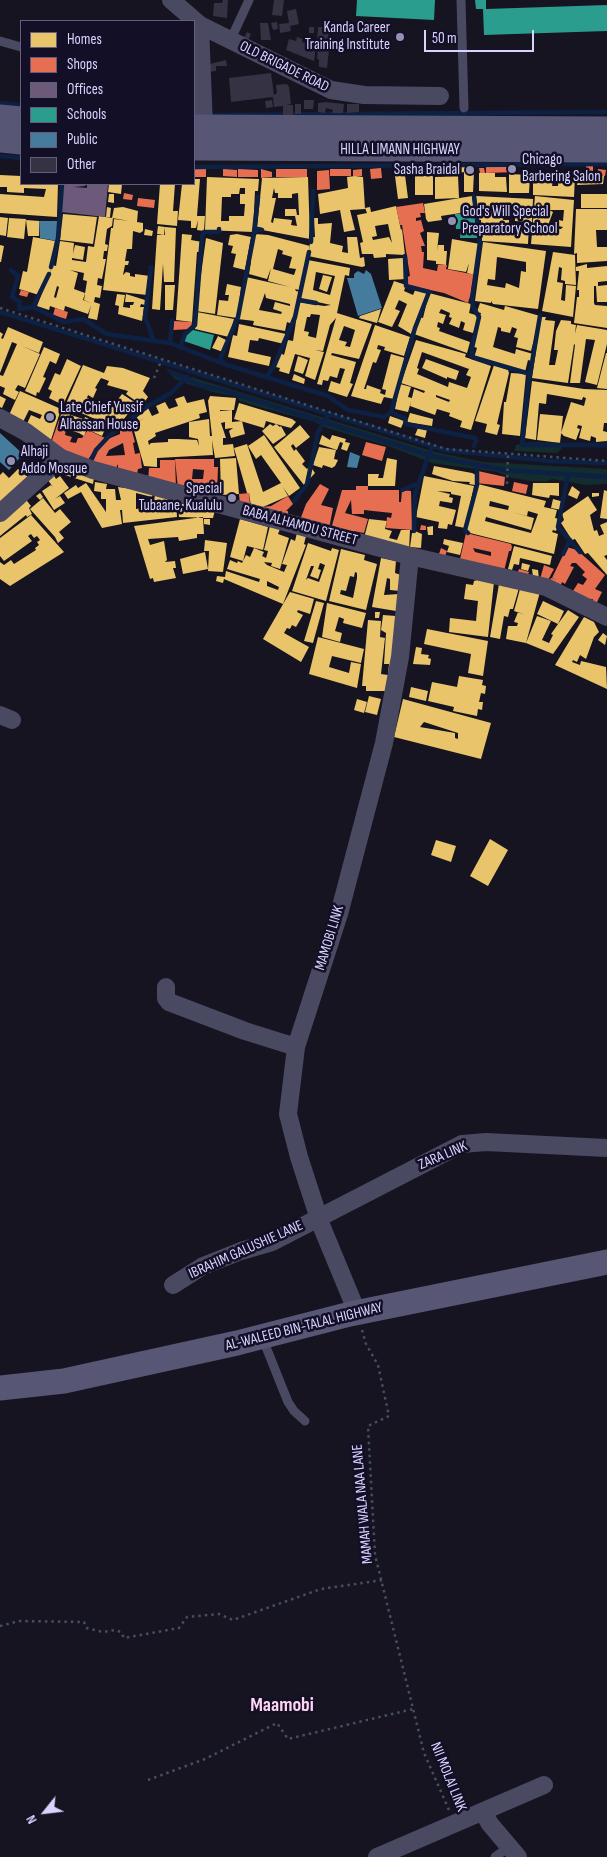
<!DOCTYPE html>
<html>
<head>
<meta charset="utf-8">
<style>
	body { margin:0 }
	#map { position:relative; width:607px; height:1857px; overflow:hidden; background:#161421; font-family:"Sofia Sans Condensed",sans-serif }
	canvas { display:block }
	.legend { position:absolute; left:20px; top:20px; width:175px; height:165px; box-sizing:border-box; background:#130f26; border:1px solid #625e7d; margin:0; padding:6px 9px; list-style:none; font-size:15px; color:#d9d4ff }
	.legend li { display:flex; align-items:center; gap:10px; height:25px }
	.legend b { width:25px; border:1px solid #625e7d }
	.north { position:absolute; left:20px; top:1787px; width:50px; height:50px; -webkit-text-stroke:4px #130f26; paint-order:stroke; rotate:241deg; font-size:14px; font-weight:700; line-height:20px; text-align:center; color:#d9d4ff }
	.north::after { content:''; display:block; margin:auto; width:18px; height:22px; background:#d9d4ff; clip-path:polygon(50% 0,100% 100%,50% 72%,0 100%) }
	.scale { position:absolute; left:424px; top:30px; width:110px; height:22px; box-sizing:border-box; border:2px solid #d9d4ff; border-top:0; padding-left:6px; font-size:15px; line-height:18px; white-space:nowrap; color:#d9d4ff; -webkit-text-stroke:4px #130f26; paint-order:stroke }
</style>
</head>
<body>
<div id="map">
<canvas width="607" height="1857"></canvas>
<ul class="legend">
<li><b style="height:14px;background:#e9c46a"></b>Homes</li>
<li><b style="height:14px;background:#e76f51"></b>Shops</li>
<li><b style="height:14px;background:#6d597a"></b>Offices</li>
<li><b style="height:14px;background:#2a9d8f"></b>Schools</li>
<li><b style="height:14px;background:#457b9d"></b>Public</li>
<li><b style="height:14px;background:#343243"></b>Other</li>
</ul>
<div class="north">N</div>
<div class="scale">50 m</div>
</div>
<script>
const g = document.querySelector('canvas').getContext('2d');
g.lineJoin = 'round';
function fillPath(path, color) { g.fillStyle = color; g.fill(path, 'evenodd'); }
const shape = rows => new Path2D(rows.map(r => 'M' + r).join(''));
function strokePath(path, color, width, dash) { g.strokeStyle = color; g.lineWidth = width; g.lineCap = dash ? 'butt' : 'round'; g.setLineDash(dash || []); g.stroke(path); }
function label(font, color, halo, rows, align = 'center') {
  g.font = font + ' "Sofia Sans Condensed",sans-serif'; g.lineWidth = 5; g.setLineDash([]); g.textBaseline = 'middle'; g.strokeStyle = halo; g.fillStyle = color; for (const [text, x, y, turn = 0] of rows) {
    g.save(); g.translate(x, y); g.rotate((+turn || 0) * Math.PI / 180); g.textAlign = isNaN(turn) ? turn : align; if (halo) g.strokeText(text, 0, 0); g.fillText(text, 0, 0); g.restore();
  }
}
const green = shape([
	[166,369,174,371,187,376,181,381,175,379],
	[191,377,435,452,483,462,607,469,607,484,586,485,552,479,545,482,531,481,512,478,497,472,432,463,388,446,327,428,312,421,256,406,240,401,237,397,213,392,185,383],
	[531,442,557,443,562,448,557,453,514,451,516,445]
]);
const homes = shape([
	[459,166,466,166,466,172,474,172,473,192,464,192,464,172,459,173],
	[479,173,495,173,495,177,506,177,507,192,479,191],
	[509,174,530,175,529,193,509,193],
	[559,174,575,175,574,197,533,195,533,175,544,176,544,179,553,180,552,186,558,186],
	[578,174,604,176,603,184,577,185],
	[0,175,21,176,21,184,58,184,57,217,0,213,0,194,44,197,46,189,24,188,24,193,7,192,7,187,0,187],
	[405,175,408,198,398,199,395,176],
	[355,176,363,177,365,209,350,210,355,230,344,232,340,210,320,214,318,194,348,188,347,177],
	[415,176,433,176,433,195,415,195],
	[458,176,459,198,435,199,435,177],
	[207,177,259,179,258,191,255,191,253,232,205,230],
	[240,188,245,188,245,194,240,194,240,204,245,204,244,216,229,216,229,221,221,221,222,197,231,197,231,194,239,194],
	[308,177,310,239,257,229,262,178],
	[274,188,275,193,278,193,278,198,292,198,292,194,298,193,299,215,297,215,296,209,285,209,285,216,295,216,297,226,291,225,292,220,274,218,273,223,271,222,276,198,272,198],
	[194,179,200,179,197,216,205,216,204,231,197,230,198,220,196,228,191,228,191,221,178,220,182,184,194,184],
	[109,184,122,184,121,194,108,192],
	[160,184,175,184,173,211,178,211,177,226,157,224],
	[109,194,114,194,114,203,108,202],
	[581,194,607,194,607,208,581,208],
	[472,196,474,211,441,216,442,220,428,222,426,219,424,204],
	[476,196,533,199,532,222,515,221,515,214,504,213,503,220,477,220],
	[535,196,574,200,571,247,531,244],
	[549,210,564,210,563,221,559,220,558,226,563,227,561,229,547,228,553,212],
	[396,206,401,230,402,229,405,255,386,254,386,257,374,258,373,254,362,254,360,243,363,242,357,215,367,213,365,208,370,207,371,212],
	[388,224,392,243,389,237,373,240,372,237,377,236,375,226],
	[107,207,111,208,110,217,106,217],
	[123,207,138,211,137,222,143,223,143,231,140,233,133,231,132,249,127,249,125,261,129,261,128,265,125,265,123,275,126,272,130,273,130,276,135,277,135,274,150,276,147,295,103,290,111,228,113,228,114,219,129,221,112,218,114,208],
	[576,209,581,209,581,214,581,209,607,209,607,230,596,230,597,247,607,247,607,261,577,263,577,253,574,254],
	[63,214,97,217,93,244,60,240],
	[99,216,113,218,112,226,107,229,105,244,108,245,107,251,104,251,103,259,106,259,102,279,98,278,97,285,102,286,100,298,95,297,94,302,100,304,97,320,88,318,91,305,88,314,65,306,64,311,50,306,49,310,37,306,48,278,46,277,39,295,19,289,23,271,27,272,33,237,55,241,50,276,52,265,56,266,60,241,74,243,73,254,75,245,85,247,83,260,72,258,72,260,86,262,88,246,94,247],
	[70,270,84,273,83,280,87,281,84,300,91,303,83,300,85,293,74,289,78,273],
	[57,286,59,287,56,298,54,297],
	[0,217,8,218,6,236,0,235],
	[9,218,26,219,24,239,7,237],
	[314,218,318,218,318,224,332,223,330,243,343,246,342,252,348,253,347,237,357,237,360,258,364,257,365,266,362,267,308,256,311,237,315,237],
	[26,220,39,221,39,236,28,236],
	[481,220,509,220,509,223,529,225,528,244,482,241],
	[158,226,165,227,164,235,157,234],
	[165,227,176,228,174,282,164,282,163,264,160,310,152,309,157,235,165,235],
	[145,229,153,231,152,236,144,235],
	[427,232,439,233,437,251,438,245,444,245,444,251,447,251,446,265,436,264,436,261,427,260],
	[182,234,192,235,191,240,202,242,201,252,197,252,192,322,176,320],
	[237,234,251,237,245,270,233,267,236,254,231,253,233,246,228,245,230,235],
	[255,234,268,235,310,246,299,290,295,289,296,291,300,292,292,324,287,322,285,331,253,325,254,321,238,319,246,277,290,287,268,281,271,268,267,279,249,274,251,262,248,261],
	[278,249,283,251,282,254,292,257,289,268,296,269,294,275,273,269],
	[265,293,266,298,290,304,290,306,275,302,273,309,282,312,281,314,259,310],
	[206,238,223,243,215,314,196,311],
	[452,239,480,244,475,275,467,273,469,263,466,272,448,269],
	[483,242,546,251,538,309,493,304,491,301,491,303,475,301],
	[497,257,526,262,526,272,521,271,519,288,506,283,505,288,487,285,488,279,495,280],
	[0,245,4,246,1,262,0,262],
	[553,252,575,255,576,285,565,284,565,281,561,280,562,268,559,267,557,282,563,283,561,300,565,301,566,285,576,286,573,317,542,311],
	[403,258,406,279,389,280,388,259],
	[308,260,350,268,349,276,345,275,337,313,372,324,359,359,332,353,331,355,356,362,350,383,353,384,347,397,328,391,331,381,340,384,345,369,340,368,337,378,330,376,328,381,323,380,322,385,317,384,336,318,330,325,323,351,315,350,324,352,315,380,305,376,310,358,295,354,289,374,279,371,280,368,276,367,280,353,284,355,288,340,293,341,299,302,324,306,331,305,299,298],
	[316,272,335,276,330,295,313,290],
	[311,314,320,315,316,338,308,336,309,332,304,331,307,317,310,317],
	[344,326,355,330,350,347,345,346,347,342,339,340],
	[587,264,587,268,607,266,607,281,598,282,598,286,607,285,607,302,597,302,596,286,594,286,594,303,595,305,607,306,607,328,574,323,577,297,579,297,579,290,577,290,579,271,576,271,576,267],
	[323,275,332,277,327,292,319,289],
	[394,281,406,285,404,291,413,295,416,288,429,292,411,334,398,326,407,304,399,300,395,309,400,311,392,327,378,322],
	[227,284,241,287,237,318,217,315,219,300,228,301,229,295,225,295],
	[165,285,175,285,173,310,165,310],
	[429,293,471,304,469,313,479,316,473,333,463,330,465,323,461,321,459,328,449,324,452,318,449,317,450,313,441,309,439,313,446,315,443,324,438,322,437,327,440,328,439,331,470,342,467,353,414,334,420,317,423,318],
	[117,294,125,295,123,307,130,308,130,305,133,305,134,302,125,302,126,294,145,300,145,305,141,304,140,307,144,307,142,321,118,314,119,306,115,305],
	[480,303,504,310,505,306,540,316,531,351,516,347,518,338,514,337,517,329,512,327,510,333,501,331,501,328,498,327,493,347,515,354,516,349,533,354,531,361,528,360,525,372,474,358,477,348,472,346,481,313,477,312],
	[381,309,377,323,359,318,360,316],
	[197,312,234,319,229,337,195,329],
	[541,317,546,317,545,320,555,321,549,365,555,365,554,370,558,350,554,350,556,331,561,320,571,321,571,324,576,325,575,334,577,325,607,330,607,344,597,385,585,382,595,340,586,339,580,383,570,383,575,345,574,344,568,383,532,378],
	[239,324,286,334,284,344,259,338,258,341,250,340,248,352,271,357,269,366,228,357,233,335,237,336],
	[375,325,410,337,404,356,384,350,385,347,378,345,377,349,381,350,376,363,373,362,364,389,366,389,367,385,381,390,380,393,385,395,386,390,382,389,391,354,405,358,394,399,384,397,381,404,351,396],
	[8,327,43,342,39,353,22,346,40,354,25,388,18,385,15,390,19,392,15,400,3,394,5,388,0,386,0,375,3,376,17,344,12,342,0,373,0,332,3,334,1,338,3,339],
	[218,336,228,341,223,352,212,348],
	[416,340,466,354,465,357,491,366,471,430,460,427,462,421,449,416,450,413,437,409,435,415,410,406,414,389,424,393,425,391,401,383],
	[422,352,469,369,466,375,471,377,467,388,449,382,448,387,417,374,419,369,417,368],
	[436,395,450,400,449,402,436,397],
	[44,347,60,354,56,364,50,361,43,377,46,378,39,393,37,392,36,396,25,391],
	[606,353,607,353,607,389,597,388],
	[298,356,308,360,303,374,294,371],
	[67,359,81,366,63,405,49,398,52,391,48,389,55,373,60,375],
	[426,359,459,371,456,380,447,377,447,379,422,368],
	[83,365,104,373,107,366,123,368,150,378,143,391,148,397,143,404,140,404,126,394,128,391,107,385,109,381,101,378,95,388,97,389,93,398,88,395,87,398,102,404,98,411,104,413,109,403,113,406,122,394,136,403,121,423,113,417,119,409,118,408,109,425,65,406],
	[494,365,508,370,509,373,497,424,500,425,497,435,485,432,487,424,475,421],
	[511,373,526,374,520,436,502,434,504,402,506,402],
	[294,374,305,379,304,384,292,380],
	[532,381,584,389,607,390,607,423,604,423,603,431,607,432,607,441,596,442,596,438,591,436,590,441,579,438,582,426,578,425,577,428,580,429,576,440,564,436,561,433,571,402,584,406,586,398,583,397,582,400,547,394,546,404,539,403,536,440,525,438],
	[400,384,411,387,408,397,412,398,408,412,395,409],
	[20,391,61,409,51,440,26,426,31,415,40,419,42,415,29,410,23,422,9,415],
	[0,396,6,399,2,408,0,407],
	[184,396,187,403,204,399,207,412,199,414,200,418,155,433,156,436,148,441,149,445,151,443,168,442,168,439,178,439,197,440,199,446,198,439,189,437,189,422,209,419,210,436,212,436,208,401,210,396,236,398,234,410,220,410,220,411,232,410,232,422,242,421,245,434,231,438,229,431,233,428,225,429,225,422,221,423,226,438,223,438,223,445,233,444,235,456,215,458,212,440,213,455,157,458,157,467,144,466,132,424,145,418,139,421,136,416,148,408,152,416,159,413,156,406,165,402,169,409,178,406,175,399],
	[239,403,292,419,296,422,291,428,276,424,280,427,281,426,286,435,273,444,262,431,270,424,273,426,276,424,266,421,264,428,234,419],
	[63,408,71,411,68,421,60,418],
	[410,413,433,419,432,426,407,422],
	[540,414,563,416,560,443,537,440],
	[71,415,83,419,79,433,66,429],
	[390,416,404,421,401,428,388,423],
	[85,417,106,427,102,436,87,429,84,436,79,433],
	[300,425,310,437,296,448,293,444,291,446,294,451,296,449,305,461,302,464,307,469,310,466,315,473,304,485,274,447],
	[418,428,427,430,425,438,415,435],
	[264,435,300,488,289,496,283,487,288,496,263,507,251,506,249,493,247,493,234,448,247,444,263,492,281,483,261,455,256,459,248,446],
	[322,435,330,440,332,435,346,439,345,442,350,443,347,451,341,449,343,443,340,442,337,450,319,444],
	[319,447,336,450,334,459,338,460,335,466,332,468,323,465,322,468,313,465],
	[236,458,239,494,221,495,220,459],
	[387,458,397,460,395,486,368,486,368,474,379,474,378,478,383,478],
	[434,466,472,473,476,475,475,485,469,484,470,482,453,481,432,474],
	[64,467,94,478,93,484,65,475,66,473,63,472],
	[18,469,28,477,0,503,0,475,3,472,9,478],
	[53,474,56,479,60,476,69,488,55,499,60,496,65,503,54,510,42,491,51,485,53,487,47,479],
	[424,476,474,486,465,528,455,526,461,496,451,494,451,492,437,491,450,494,449,497,453,498,452,503,440,501,439,506,456,510,452,525,448,524,447,529,438,528,439,522,416,517],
	[95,482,107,484,106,489,115,489,116,500,121,500,118,487,153,492,152,497,136,493,136,509,162,505,163,503,154,501,155,495,176,499,177,517,123,523,122,510,120,510,122,524,102,528,81,492,68,499,64,493,76,485,78,488,86,483,106,512,106,499,101,499,101,492,94,491],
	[533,483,559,483,559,496,550,495,549,498,532,495],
	[478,484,546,501,544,507,557,510,555,518,559,519,556,531,553,530,552,532,558,534,554,554,466,532],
	[490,501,509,506,508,510,489,506],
	[528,511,538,514,531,533,485,521,486,517,531,530,534,518,511,512,527,516],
	[572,486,580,492,577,499,568,495],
	[604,490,607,491,607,519,600,518],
	[40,493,43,497,40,500,36,496],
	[592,493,599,493,599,496,592,497],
	[588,496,597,510,590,515,594,531,597,530,599,536,604,534,600,525,607,522,607,555,604,556,607,560,607,575,588,553,585,554,575,539,572,540,561,523,564,520,562,514],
	[24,497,31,506,29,508,32,514,27,517,26,515,0,536,0,522],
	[43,498,55,513,60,509,71,522,59,532,64,538,58,543,55,537,30,509],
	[553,499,564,502,562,510,551,508],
	[178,503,215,510,213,518,179,517],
	[31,515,64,552,10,586,0,579,0,562,4,565,11,560,14,564,36,550,35,548,39,545,37,542,40,540,37,536,34,538,31,534,28,536,32,541,4,561,0,556,0,538],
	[203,517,204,534,197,534,197,538,179,541,178,537,148,539,150,545,164,541,167,560,165,562,175,561,176,568,173,568,176,578,154,582,153,578,150,579,134,526],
	[204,519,210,519,210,525,204,524],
	[240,519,268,527,263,550,247,546,243,561,230,557],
	[369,519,387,521,385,529,392,531,389,538,397,540,401,530,410,530,409,550,364,538],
	[270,526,280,529,278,534,289,538,280,569,271,566,272,563,264,562,267,565,284,572,287,565,282,564,291,539,295,541,297,533,306,536,304,544,306,545,283,604,224,579,223,583,216,581,217,576,225,577,226,571,259,582,260,579,227,569,230,560,237,563,238,561,242,563,246,555,250,557,254,548,264,552,262,556,266,558,268,551,264,550],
	[267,581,279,587,278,590,267,586],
	[433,526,433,535,428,535,427,527],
	[415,531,422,534,421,548,410,547,412,533,414,533],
	[444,539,463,543,460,555,447,552,449,546,443,544],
	[205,540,227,543,223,572,208,571,209,551,204,551],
	[308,543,331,551,332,548,339,550,326,601,292,591],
	[320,563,325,565,319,582,308,578,306,580,311,566,314,566,310,576,318,579,321,570,318,569],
	[514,546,552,556,550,565,520,558,519,565,514,564,512,570,508,569],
	[341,549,365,555,364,560,377,564,366,610,329,601],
	[355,572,357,573,357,578,353,598,340,594,341,590,346,591,350,576,354,577],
	[205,552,208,569,183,574,180,559],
	[381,558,396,561,395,573,401,575,400,591,390,590,390,579,387,578,384,595,399,594,396,611,372,607],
	[522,563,530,565,528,571,521,569],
	[532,569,538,570,539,579,533,577],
	[477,580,494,582,488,637,449,632,450,618,476,621,478,601,464,599,466,584,473,585,474,581],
	[499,584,519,588,513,609,510,609,508,617,504,616,500,639,490,637],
	[520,589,540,592,526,643,506,639,508,626,517,626,518,623,514,622,518,612,526,615,514,611],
	[290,592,314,599,310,614,298,610,297,612,303,615,296,627,292,625,290,629,287,628,284,633,309,647,301,662,263,639],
	[316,601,324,603,313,643,304,641],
	[543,601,564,611,558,624,537,614],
	[327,603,366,613,362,628,343,623,344,619,339,617,335,631,342,633,340,642,322,637],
	[568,610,579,617,553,654,526,643,537,616,551,621,542,640,549,643,553,635,551,634],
	[375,612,380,612,379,618,375,618],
	[383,615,396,616,390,691,366,691,366,686,362,686,368,620,381,621,380,637,385,638,381,674,388,675,389,664,384,664,386,633,381,630],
	[584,617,594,622,599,632,594,637,586,659,580,655,577,662,573,660,572,662,580,665,581,661,606,667,607,689,555,665],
	[427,629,488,641,483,676,468,673,471,654,424,644],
	[603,633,607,636,605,645,598,640],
	[318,637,364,649,361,663,332,656,329,667,349,673,351,662,361,664,357,688,309,674],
	[416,647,422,648,421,654,429,655,428,658,431,659,430,665,413,664],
	[459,676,483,680,482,685,486,686,485,694,481,693,479,702,483,702,482,710,478,709,477,716,453,711,454,707,428,701,432,682,457,687],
	[411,687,428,691,426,701,409,697],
	[369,696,381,699,377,715,365,712],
	[357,699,367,702,364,713,354,710],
	[403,699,491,723,481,759,394,737],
	[424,722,458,733,458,739,455,738,455,733,420,727],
	[490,839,508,850,488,886,470,876],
	[436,840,456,846,451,862,431,855]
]);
const shops = shape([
	[452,165,458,165,458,173,453,173],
	[517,166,517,172,486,173,486,167],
	[586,166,593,166,593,174,586,174],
	[198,168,206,168,206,177,194,177,194,170],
	[381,168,382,178,371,179,370,169],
	[466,168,473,168,473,172,466,172],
	[479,168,484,168,485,173,480,173],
	[223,169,237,170,237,177,223,176],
	[238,169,258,170,258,177,238,177],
	[261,169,272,172,272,177,261,178],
	[276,169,307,169,307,177,276,177],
	[330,169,351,169,351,176,330,176],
	[362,169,362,176,353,176,353,170],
	[403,169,408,169,409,174,403,174],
	[598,169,606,170,605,176,597,176],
	[329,170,330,189,317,190,317,171],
	[124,193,133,195,132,200,123,199],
	[138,198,155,200,154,208,137,206],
	[423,203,425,213,420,213,421,217,416,218,416,221,421,220,424,231,420,233,425,246,421,246,422,252,424,252,423,268,437,271,438,265,447,265,446,269,476,275,471,289,475,290,474,294,471,293,468,303,444,293,407,285,407,277,410,276,402,225,400,225,396,207],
	[21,290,29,292,27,297,19,295],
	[55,308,68,312,66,319,53,315],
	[174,321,192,322,191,329,173,330],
	[59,420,67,424,65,435,72,437,70,442,76,443,78,438,82,438,88,430,105,438,89,458,88,464,51,443],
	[129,421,135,442,133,443,135,454,140,453,142,468,138,469,137,474,118,471,118,464,115,470,92,464,99,448,108,439,120,434,120,427],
	[123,443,125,455,106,456,109,450],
	[366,442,386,447,382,461,362,455],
	[175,459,214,459,214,467,218,467,217,495,202,493,203,487,201,492,178,488],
	[193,469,204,470,203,479,192,479],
	[160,460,175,460,176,488,148,481,149,468,160,468],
	[478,471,505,477,504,486,476,483],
	[514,482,528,485,526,494,512,491],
	[320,484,329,489,321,505,333,508,329,529,300,520,306,504],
	[356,486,368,486,368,490,399,490,399,502,401,502,402,490,411,491,412,530,386,528,387,517,391,518,392,513,364,510,364,514,352,514,351,500,345,513,368,519,364,533,354,531,354,535,331,529,342,490,356,490],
	[249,493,250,505,240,505,239,494],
	[288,496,293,504,286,511,288,511,288,516,281,516,282,511,275,512,263,507,271,506],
	[421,525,426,526,426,530,420,530],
	[466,533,511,544,512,547,511,551,509,551,504,571,460,559],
	[473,548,491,552,491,556,475,552],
	[567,547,577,550,605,575,595,589,602,592,596,604,591,603,593,599,589,599,573,591,578,583,583,585,587,579,582,575,585,572,576,563,572,563,570,566,574,567,565,584,562,582,560,587,549,583,551,578,557,580,552,578],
	[441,548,447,551,445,556,439,554],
	[544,565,554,569,547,582,540,579],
	[519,569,529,572,527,577,517,574]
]);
const offices = shape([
	[62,184,86,184,85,186,74,187,87,188,87,184,108,184,105,217,61,212]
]);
const schools = shape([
	[357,0,435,0,434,20,356,16],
	[475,0,486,0,486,9,607,5,607,31,484,35,483,9,476,9],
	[476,213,477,238,460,238,461,229,456,229,455,214],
	[189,329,214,335,210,350,181,340]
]);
const public = shape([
	[39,221,57,221,57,241,40,238],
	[366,270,371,274,382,308,358,316,347,278,354,278,354,274,358,271,364,274],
	[0,433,23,454,9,470,0,462],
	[350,452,360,456,357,468,347,467]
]);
const stream = shape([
	[0,103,21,105],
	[208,115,607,112],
	[0,156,21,158],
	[194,167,607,164],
	[474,196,480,242,472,299,473,307,479,317,472,348,472,357,530,374],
	[254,232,258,197],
	[311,242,313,191],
	[51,267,58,238,62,184],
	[151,267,145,317,154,341],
	[11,270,18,276,12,297,20,302,19,309,33,307,64,322,83,319,107,334,170,343,224,364,328,396,348,410,385,417,391,412,405,419,406,424,475,438,476,441,474,446],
	[299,300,316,303],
	[33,307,49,274],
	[0,312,445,450,549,461,607,463],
	[540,316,528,386,522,445,607,445],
	[170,343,172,321],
	[180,348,185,334,195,325,202,236,204,232,219,232,219,229],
	[224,363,220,359,238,317,254,234,258,229,262,230],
	[171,372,202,386,219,389,432,456,504,470,607,477],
	[267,376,274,366,295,317,309,252],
	[391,412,415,328,429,292,406,286,405,256],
	[91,460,96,450,109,436,148,406,171,393,187,377],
	[568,474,558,527,580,552],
	[402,490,417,484],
	[294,501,307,484,318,432,329,414],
	[414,531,415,494,432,446],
	[468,533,465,530,477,485,477,465],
	[563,554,570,540]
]);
const building = shape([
	[223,0,228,0,227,18,213,16,214,3,222,3],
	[274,0,284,0,282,16,272,15],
	[296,9,299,24,290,26,291,31,280,33,279,24,289,23,287,11],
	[277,22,278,29,273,30,271,23],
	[260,23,268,23,271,40,261,40],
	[309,27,314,27,314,33,309,33],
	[318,27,329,27,328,43,317,42],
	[247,32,251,34,248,41,243,39],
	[297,37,303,39,302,42,316,46,314,61,286,50,289,39,296,41],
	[318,48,329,50,327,68,319,67,319,59,317,59],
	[226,60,227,66,216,66,216,71,207,72,206,65],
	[271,73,274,95,277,93,276,85,287,84,289,87,291,104,286,105,293,105,293,115,283,115,283,106,274,107,273,97,231,102,229,78],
	[272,100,273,107,266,108,265,101],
	[304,100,314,100,313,109,304,109],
	[326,102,344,104,343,113,332,113,333,110,326,108,325,113,318,112,318,103],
	[295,104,301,104,301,114,295,114],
	[347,104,359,104,359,112,347,113]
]);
const path = shape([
	[0,308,446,449,607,461],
	[154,378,162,359],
	[507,484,508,455],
	[362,1330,366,1344,378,1365,389,1416,368,1426,375,1555,424,1753,449,1810],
	[0,1626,19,1621,84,1622,86,1628,103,1632,115,1630,121,1632,124,1638,179,1628,187,1617,219,1614,233,1620,321,1589,383,1580],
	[148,1780,205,1759,277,1723,288,1739,413,1709]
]);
const lane = shape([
	[461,0,464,108],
	[0,41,21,47],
	[230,41,249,0],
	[262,1337,288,1402,294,1411,305,1421],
	[495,1857,509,1847]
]);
const street = shape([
	[171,0,200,25,331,90,364,95,440,96],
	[200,25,204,127],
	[0,418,26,432,61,458,93,470,410,556,546,587,607,617],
	[0,513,61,458],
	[0,715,12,720],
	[166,987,166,998,169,1002,245,1031,296,1047],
	[173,1285,203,1266,241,1251,272,1242,462,1144,486,1142,607,1148],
	[357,1312,321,1225,299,1157,288,1114,296,1047,339,914,384,743,400,657,410,556],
	[483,1812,490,1824,518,1857],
	[377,1857,544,1785]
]);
const secondary = shape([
	[0,117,21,119],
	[194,127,607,129],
	[0,140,21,142],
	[194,148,607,150],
	[0,1388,64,1381,237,1343,350,1314,607,1262]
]);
const markers = [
	[400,37,5,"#9591b1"],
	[512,169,5,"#9591b1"],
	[470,170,5,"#9591b1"],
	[452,221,5,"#9591b1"],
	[50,417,5,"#9591b1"],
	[11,461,5,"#9591b1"],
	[232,498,5,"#9591b1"]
];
const poiNames = [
	["Kanda Career",390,28,"right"],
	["Training Institute",390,45,"right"],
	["Chicago",522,160],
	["Barbering Salon",522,177],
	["Sasha Braidal",460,170,"right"],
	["God's Will Special",462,212],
	["Preparatory School",462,229],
	["Late Chief Yussif",60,408],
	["Alhassan House",60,425],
	["Alhaji",21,452],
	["Addo Mosque",21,469],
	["Special",222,489,"right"],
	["Tubaane, Kualulu",222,506,"right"]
];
const streetNames = [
	["OLD BRIGADE ROAD",284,67,26],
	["HILLA LIMANN HIGHWAY",400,150],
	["BABA ALHAMDU STREET",300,526,15],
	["MAMOBI LINK",330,938,-73],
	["ZARA LINK",443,1156,-23],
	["IBRAHIM GALUSHIE LANE",246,1250,-24],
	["AL-WALEED BIN-TALAL HIGHWAY",304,1327,-14],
	["MAMAH WALA NAA LANE",363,1504,-95],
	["NII MOLAI LINK",448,1777,68]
];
const districtNames = [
	["Maamobi",282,1706]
];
fillPath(green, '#132c2d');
fillPath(homes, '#e9c46a');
fillPath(shops, '#e76f51');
fillPath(offices, '#6d597a');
fillPath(schools, '#2a9d8f');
fillPath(public, '#457b9d');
strokePath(stream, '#0d2144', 4.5);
fillPath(building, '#343243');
strokePath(path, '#44505f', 2.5, [2.5, 4]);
strokePath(lane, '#4a4962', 9);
strokePath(street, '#4a4962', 18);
strokePath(secondary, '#575674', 25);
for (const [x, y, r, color] of markers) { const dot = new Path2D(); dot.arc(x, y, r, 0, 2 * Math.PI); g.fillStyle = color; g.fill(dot); strokePath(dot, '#130f26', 2); }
label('15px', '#d9d4ff', '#130f26', poiNames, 'left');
label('15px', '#d9d4ff', '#130f26', streetNames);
label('bold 20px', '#ffd6f0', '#130f26', districtNames);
</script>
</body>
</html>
